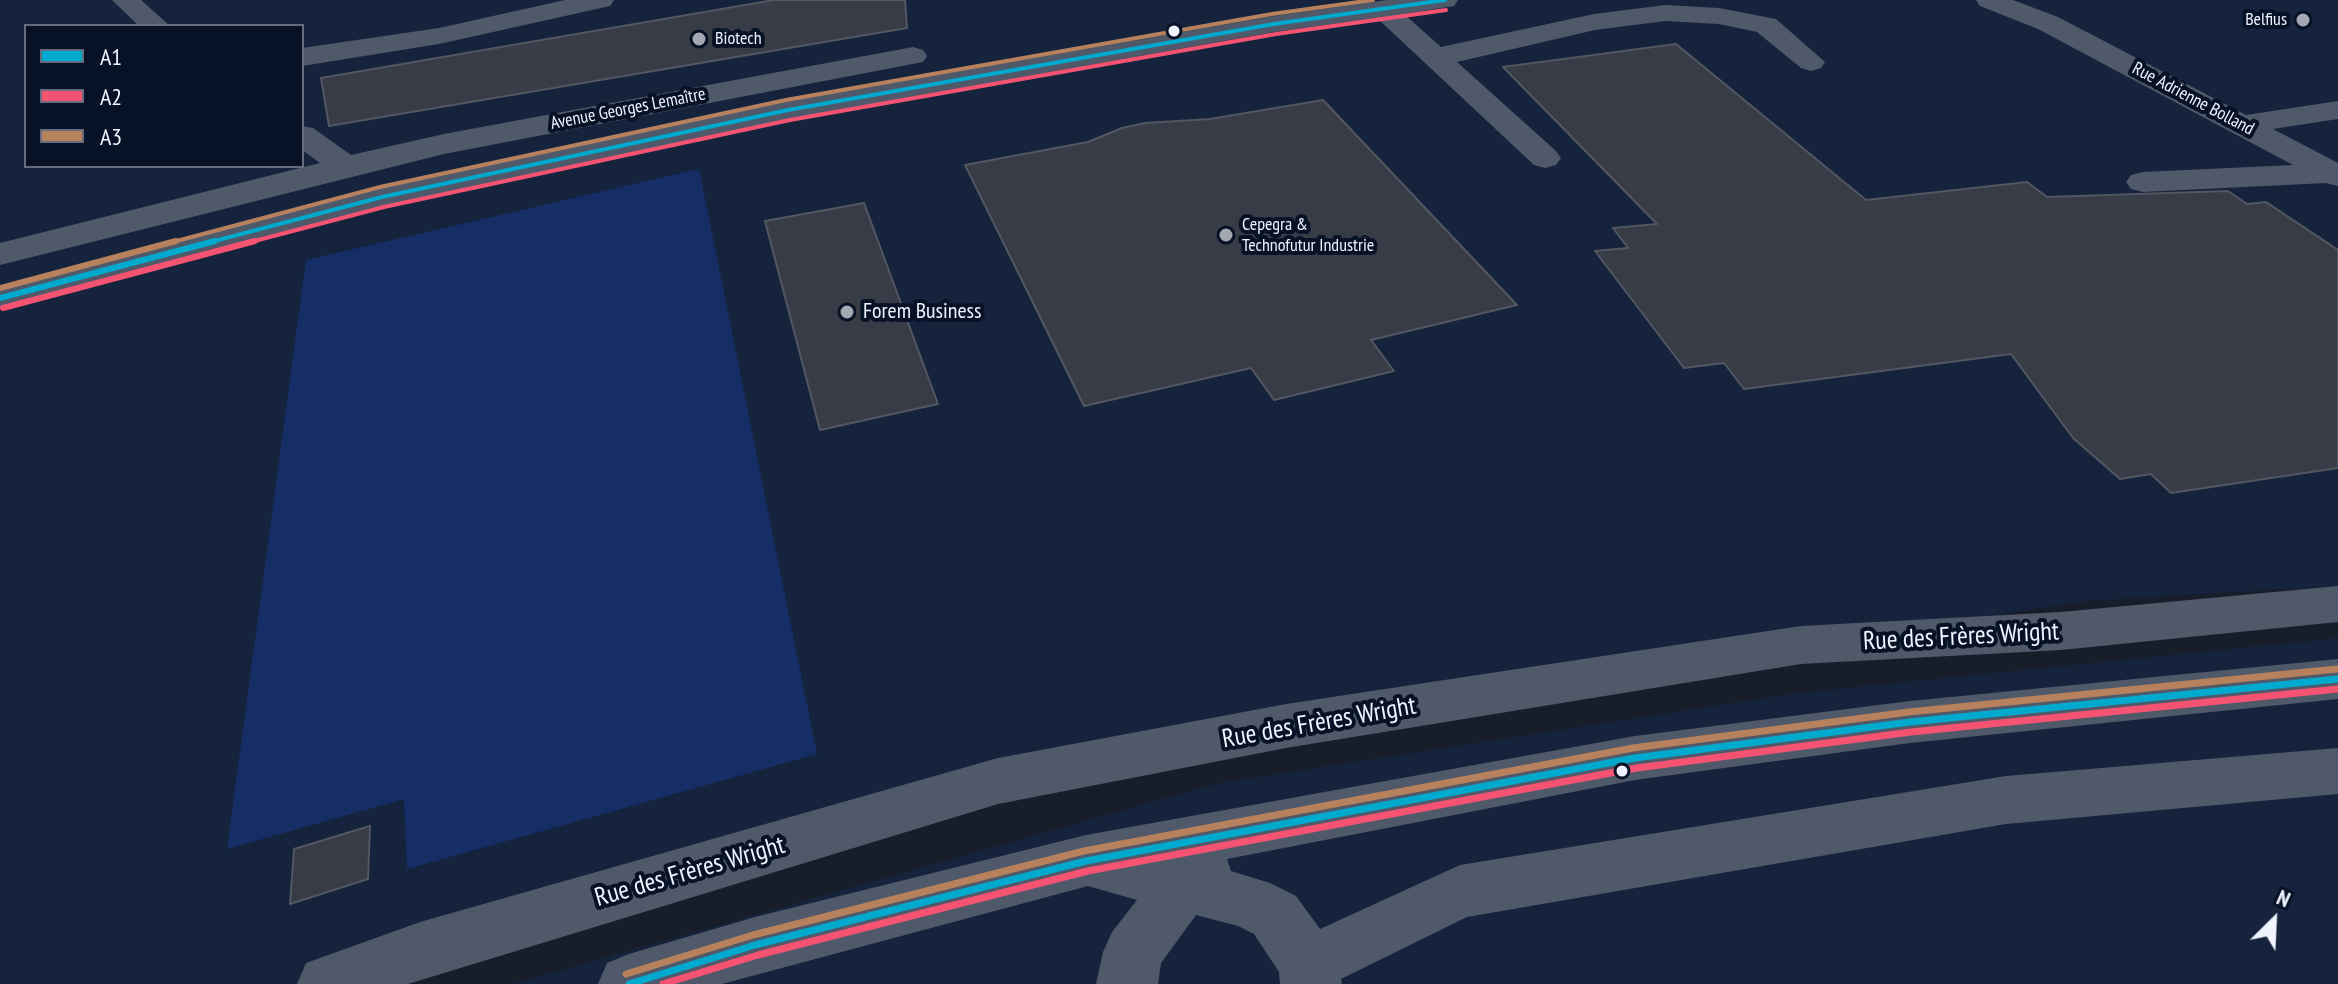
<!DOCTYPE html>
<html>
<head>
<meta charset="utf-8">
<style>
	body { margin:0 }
	#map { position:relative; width:2338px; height:984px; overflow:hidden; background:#181e29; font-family:"PT Sans Narrow",sans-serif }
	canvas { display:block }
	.legend { position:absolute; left:24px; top:24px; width:280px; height:144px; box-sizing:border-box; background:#081227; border:2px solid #646c7d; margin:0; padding:10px 14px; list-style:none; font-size:24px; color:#eef3fd }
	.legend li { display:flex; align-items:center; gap:16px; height:40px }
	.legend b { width:40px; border:2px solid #646c7d }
	.north { position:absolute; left:2234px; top:880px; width:80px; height:80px; -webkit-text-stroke:6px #081227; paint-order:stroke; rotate:24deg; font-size:22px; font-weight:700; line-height:32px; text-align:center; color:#eef3fd }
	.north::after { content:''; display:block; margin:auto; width:28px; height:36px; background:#eef3fd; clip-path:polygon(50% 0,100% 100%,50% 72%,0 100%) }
</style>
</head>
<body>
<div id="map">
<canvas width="2338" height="984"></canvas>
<ul class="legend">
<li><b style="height:10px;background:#00a9ce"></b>A1</li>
<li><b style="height:10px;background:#f65372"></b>A2</li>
<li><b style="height:10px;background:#b6815c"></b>A3</li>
</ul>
<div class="north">N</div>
</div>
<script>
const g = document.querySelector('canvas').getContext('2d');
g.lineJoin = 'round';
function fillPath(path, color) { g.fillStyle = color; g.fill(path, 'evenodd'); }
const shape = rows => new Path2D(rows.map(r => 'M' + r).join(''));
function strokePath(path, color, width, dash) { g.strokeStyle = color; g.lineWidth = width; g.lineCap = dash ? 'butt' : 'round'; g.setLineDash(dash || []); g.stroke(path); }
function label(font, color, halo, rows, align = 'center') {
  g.font = font + ' "PT Sans Narrow",sans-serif'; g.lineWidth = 8; g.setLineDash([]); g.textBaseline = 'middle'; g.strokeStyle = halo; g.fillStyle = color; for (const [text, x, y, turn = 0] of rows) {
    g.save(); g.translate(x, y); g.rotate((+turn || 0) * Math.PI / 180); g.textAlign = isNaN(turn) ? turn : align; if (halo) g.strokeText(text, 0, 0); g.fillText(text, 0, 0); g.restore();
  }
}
const built = shape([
	[0,0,2338,0,2338,586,2086,601,1286,726,328,984,0,984],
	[26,26,302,26,302,166,26,166],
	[2338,638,2338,984,512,984,1219,783,1797,693]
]);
const green = shape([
	[699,169,817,754,407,869,404,799,227,849,306,260]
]);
const building = shape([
	[774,0,905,0,907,28,329,126,321,78,774,0],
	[1676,44,1866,200,2027,182,2047,197,2228,191,2247,204,2266,202,2338,250,2338,468,2171,493,2151,474,2120,479,2073,438,2011,354,1744,389,1724,363,1684,368,1595,251,1628,248,1613,228,1657,224,1503,67,1676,44],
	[1323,100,1517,305,1371,340,1394,371,1274,400,1251,368,1084,406,965,165,1088,142,1122,128,1145,123,1210,119,1323,100],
	[864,203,938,404,820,430,765,221,864,203],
	[370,826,368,879,290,904,294,849,370,826]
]);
const minor = shape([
	[112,0,141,0,170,26,139,26,112,0],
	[565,0,614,0,610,6,439,44,302,66,302,48,439,28,565,0],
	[1387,0,1458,0,1454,6,1404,14,1441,47,1594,14,1665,5,1719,8,1776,19,1825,62,1821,68,1811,71,1801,68,1757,32,1719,24,1665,21,1595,30,1457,62,1556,151,1561,158,1556,165,1545,168,1534,165,1377,18,1274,32,788,119,386,206,0,309,0,287,382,187,788,101,1274,16,1387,0],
	[1976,0,2013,0,2058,17,2246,115,2338,101,2338,119,2273,129,2338,163,2338,186,2326,183,2143,192,2131,189,2126,182,2131,175,2143,172,2293,165,2038,29,1980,6,1976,0],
	[913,47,923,50,927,56,923,62,444,154,0,265,0,243,320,163,302,150,302,126,313,128,351,155,444,134,913,47],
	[2338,586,2338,622,2061,650,1801,664,1286,748,998,804,408,984,297,984,306,963,420,922,998,758,1286,704,1801,626,2061,612,2338,586],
	[2338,659,2338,699,1910,743,1635,780,1227,859,1231,871,1270,883,1296,896,1320,929,1460,865,2006,776,2338,748,2338,794,2006,824,1467,917,1341,979,1342,984,1280,984,1279,972,1254,934,1238,926,1196,915,1161,963,1158,984,1096,984,1103,952,1112,932,1137,900,1088,886,722,984,598,984,607,963,629,954,755,917,1086,835,1635,736,1910,701,2338,659]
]);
const bus1Far2 = shape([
	[207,243,382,197,788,110,1274,24,1445,0]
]);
const bus1Far1 = shape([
	[0,298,215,241]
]);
const bus1 = shape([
	[629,984,755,945,1086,861,1635,758,1910,722,2338,679]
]);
const bus2Far2 = shape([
	[247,243,384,207,790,120,1276,34,1446,10]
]);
const bus2Far1 = shape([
	[3,308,255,241]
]);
const bus2 = shape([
	[663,984,758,955,1088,871,1637,768,1911,732,2338,689]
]);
const bus3Far2 = shape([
	[169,243,380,187,786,100,1272,14,1373,0]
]);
const bus3Far1 = shape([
	[0,288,176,241]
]);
const bus3 = shape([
	[626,974,753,935,1084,851,1633,748,1909,712,2337,669]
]);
const markers = [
	[2303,20,8,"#a3a8b3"],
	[1174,31,7,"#eef3fd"],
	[699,39,8,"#a3a8b3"],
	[1226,235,8,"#a3a8b3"],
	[847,312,8,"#a3a8b3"],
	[1622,771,7,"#eef3fd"]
];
const farPoinames = [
	["Belfius",2287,20,"right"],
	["Biotech",715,39],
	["Cepegra &",1242,225],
	["Technofutur Industrie",1242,246]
];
const farStreetnames = [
	["Rue Adrienne Bolland",2193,99,28],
	["Avenue Georges Lemaître",628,109,-11]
];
const poiNames = [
	["Forem Business",863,312]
];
const nearStreetnames = [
	["Rue des Frères Wright",1961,637,-3],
	["Rue des Frères Wright",1319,723,-10],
	["Rue des Frères Wright",690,872,-16]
];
fillPath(built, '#16233d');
fillPath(green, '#152e66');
fillPath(building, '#373c46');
strokePath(building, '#525761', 2);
fillPath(minor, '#505969');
strokePath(bus1Far2, '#00a9ce', 4);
strokePath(bus1Far1, '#00a9ce', 6);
strokePath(bus1, '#00a9ce', 7);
strokePath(bus2Far2, '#f65372', 4);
strokePath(bus2Far1, '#f65372', 6);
strokePath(bus2, '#f65372', 7);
strokePath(bus3Far2, '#b6815c', 4);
strokePath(bus3Far1, '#b6815c', 6);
strokePath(bus3, '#b6815c', 7);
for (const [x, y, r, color] of markers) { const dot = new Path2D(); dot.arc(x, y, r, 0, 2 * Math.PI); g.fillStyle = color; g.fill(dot); strokePath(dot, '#081227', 3); }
label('18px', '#eef3fd', '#081227', farPoinames, 'left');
label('18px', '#eef3fd', '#081227', farStreetnames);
label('22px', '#eef3fd', '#081227', poiNames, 'left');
label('26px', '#eef3fd', '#081227', nearStreetnames);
</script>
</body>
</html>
